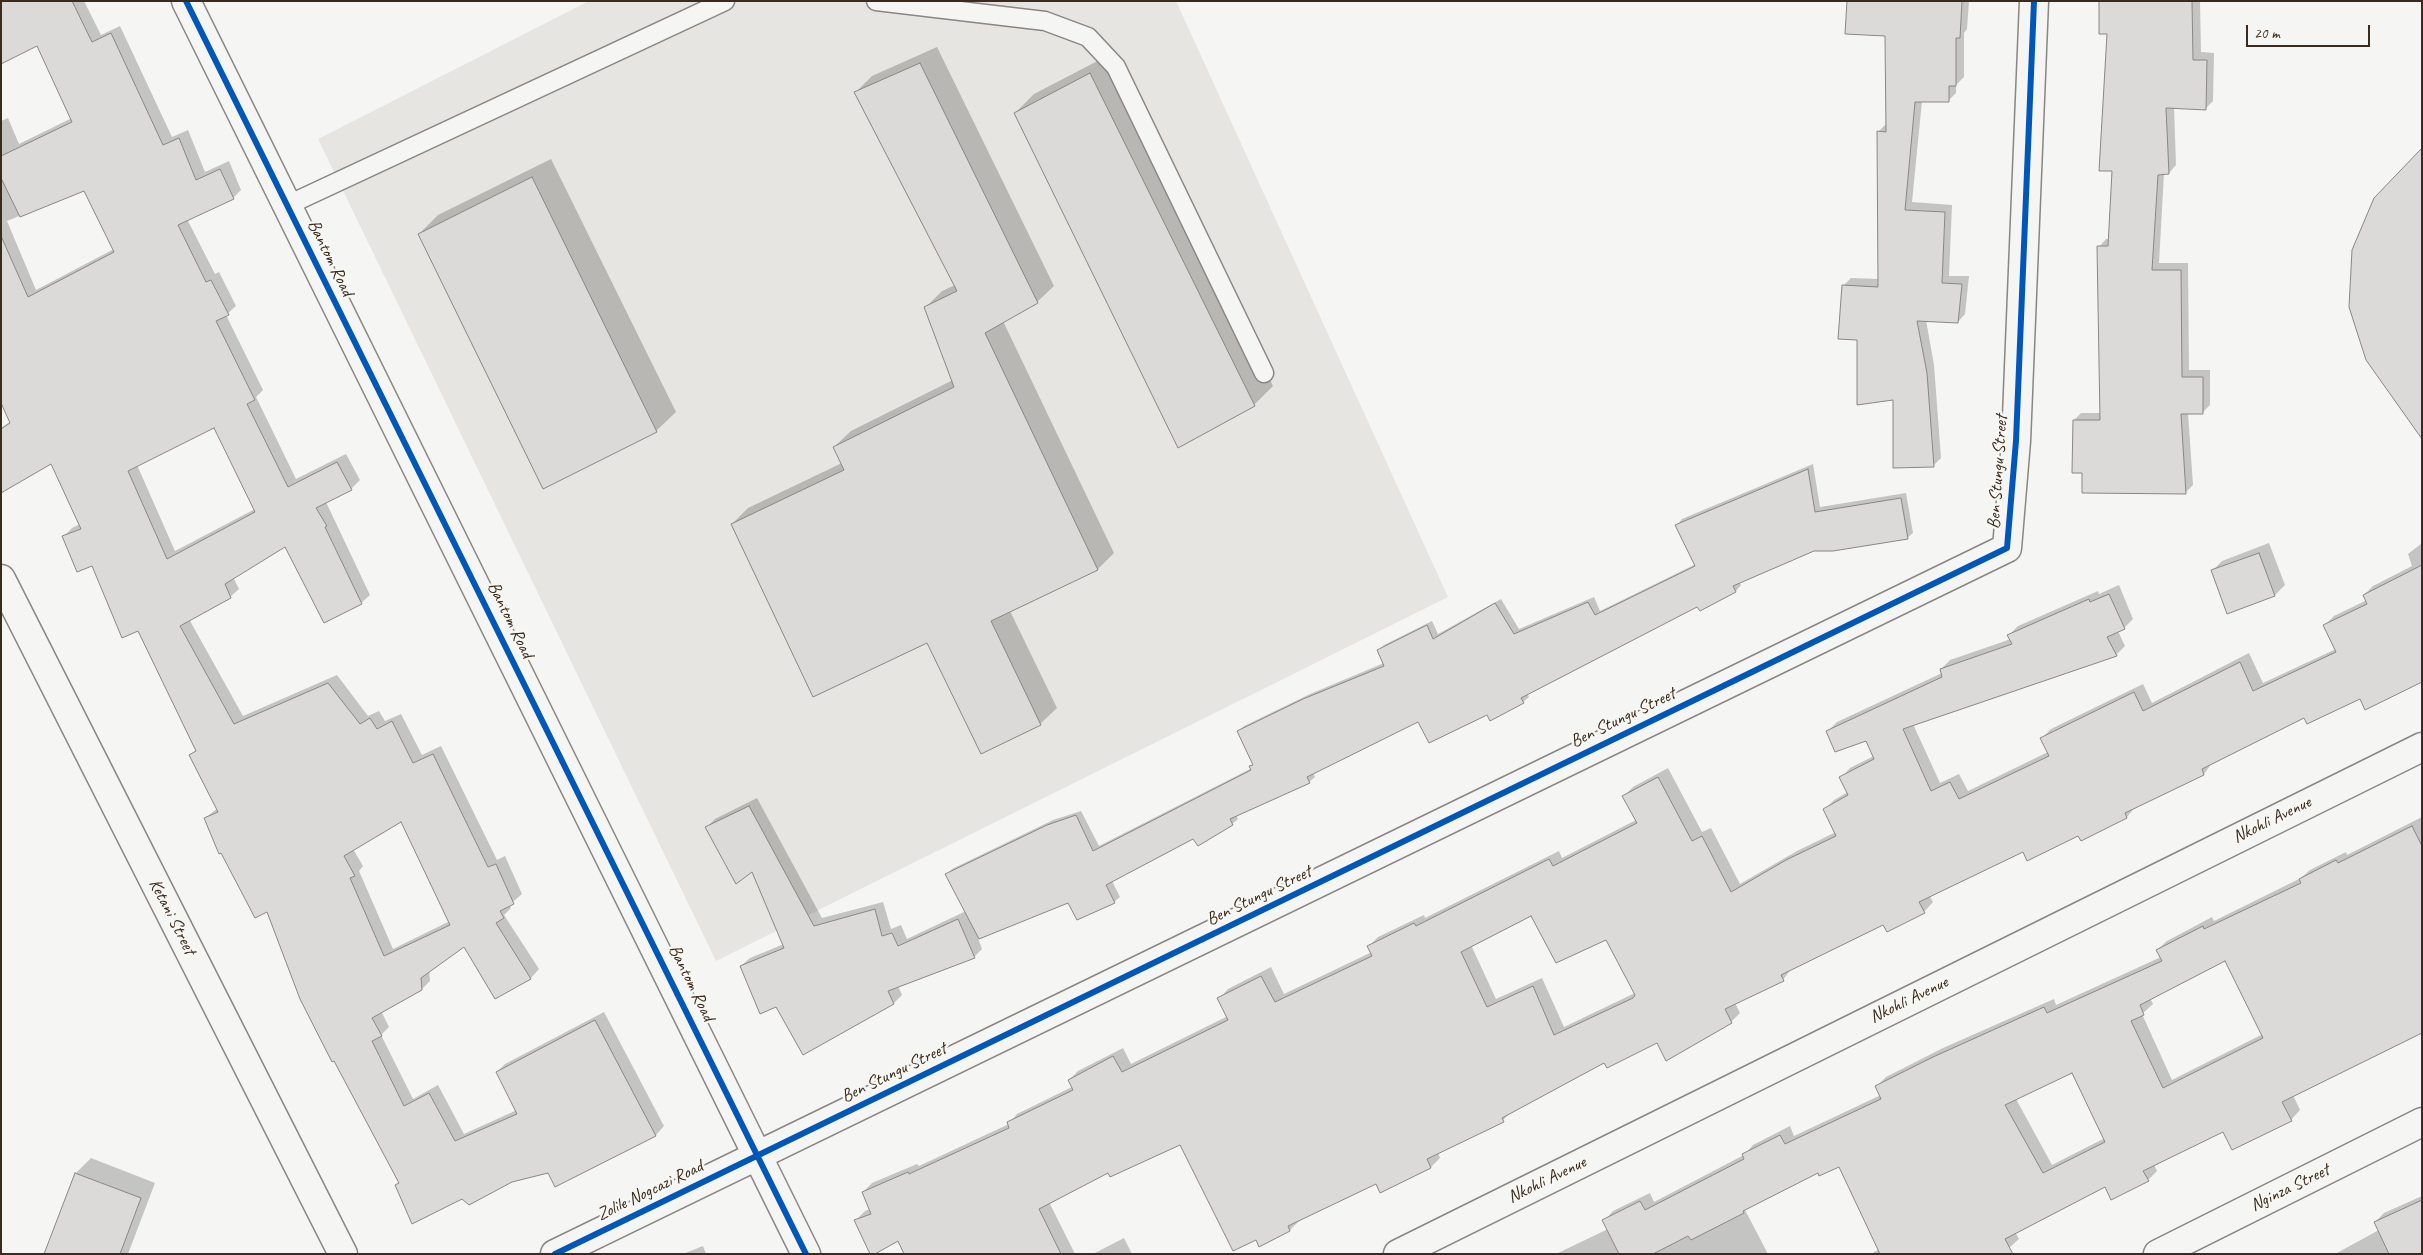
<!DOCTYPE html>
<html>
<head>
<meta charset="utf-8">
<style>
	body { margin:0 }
	#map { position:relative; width:2423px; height:1255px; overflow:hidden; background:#f5f5f3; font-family:Caveat,sans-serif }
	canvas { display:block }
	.frame { position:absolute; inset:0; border:2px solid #3b2a1e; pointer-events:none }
	.scale { position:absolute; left:2246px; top:25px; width:124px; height:22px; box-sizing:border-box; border:2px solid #3b2a1e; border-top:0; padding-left:6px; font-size:15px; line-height:18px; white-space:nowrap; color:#3b2a1e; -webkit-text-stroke:4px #f6f6f2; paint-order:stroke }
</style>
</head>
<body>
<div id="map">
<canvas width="2423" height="1255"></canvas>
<div class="frame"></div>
<div class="scale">20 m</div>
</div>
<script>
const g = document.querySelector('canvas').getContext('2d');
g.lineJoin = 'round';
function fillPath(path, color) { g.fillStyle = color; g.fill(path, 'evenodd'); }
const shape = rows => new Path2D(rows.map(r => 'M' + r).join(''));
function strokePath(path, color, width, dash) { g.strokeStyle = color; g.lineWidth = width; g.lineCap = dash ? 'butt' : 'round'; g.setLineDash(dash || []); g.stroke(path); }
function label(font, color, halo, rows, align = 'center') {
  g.font = font + ' Caveat,sans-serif'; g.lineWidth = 5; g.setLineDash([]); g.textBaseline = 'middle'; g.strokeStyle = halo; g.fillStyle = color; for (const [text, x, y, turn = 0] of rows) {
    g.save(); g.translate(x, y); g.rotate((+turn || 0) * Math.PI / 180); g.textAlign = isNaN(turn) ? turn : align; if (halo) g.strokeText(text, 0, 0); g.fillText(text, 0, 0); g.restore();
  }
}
const built = shape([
	[589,1,1176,1,1448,597,716,961,318,139]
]);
const shadow = shape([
	[1,1,84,1,101,35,120,26,172,137,188,130,205,172,229,161,241,190,233,198,187,219,215,274,219,272,236,306,226,315,263,390,256,397,296,479,346,454,360,480,351,489,326,502,370,595,361,603,286,545,233,577,239,589,230,597,189,619,243,716,337,675,368,716,379,711,385,721,401,714,422,755,441,746,497,860,505,856,522,894,509,905,511,908,504,915,539,969,531,978,495,997,464,945,429,970,430,981,422,989,381,1011,389,1027,381,1035,413,1099,438,1085,464,1134,517,1110,497,1072,505,1064,604,1012,664,1126,656,1135,556,1185,549,1172,511,1180,462,1198,396,1185,399,1182,268,911,205,818,218,808,191,755,197,749,139,630,93,564,64,536,72,528,80,524,52,462,1,443,1,428,11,421,1,400,1,121,8,118,19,144,72,118,38,45],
	[85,189,114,249,36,290,7,221],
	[214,427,255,509,175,551,137,465],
	[401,821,450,921,393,949,359,871,363,866,353,849],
	[1848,1,1969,1,1967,29,1964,33,1964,77,1956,85,1956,93,1948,101,1922,101,1912,202,1952,205,1949,276,1969,276,1965,314,1958,322,1926,320,1934,365,1941,458,1933,466,1858,338,1843,286,1851,278,1880,279,1879,131,1887,123,1886,34],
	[2100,1,2200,1,2201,52,2214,53,2213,101,2205,109,2174,107,2176,165,2169,173,2164,173,2159,263,2188,263,2189,370,2210,370,2210,405,2202,413,2188,413,2193,485,2185,493,2084,472,2074,420,2081,413,2101,413,2099,247,2106,239,2110,239,2114,170,2108,33],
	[937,47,1054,286,1037,302,1003,321,1114,553,1098,569,1010,611,1057,708,1040,724,928,642,732,524,748,508,842,463,834,447,851,431,953,380,926,307,942,291,955,285,856,92,872,76],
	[1109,55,1273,386,1254,405,1015,113,1034,94],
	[551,159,676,412,656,431,419,234,438,215],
	[1813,464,1820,507,1906,493,1913,533,1907,538,1814,550,1739,582,1741,585,1736,591,1700,609,1698,605,1527,693,1529,697,1523,702,1488,714,1419,721,1313,773,1315,777,1309,782,1236,815,1238,819,1232,824,1194,837,1112,881,1120,897,1114,902,1069,901,978,938,982,949,974,957,898,986,902,995,894,1003,777,1006,741,966,750,958,784,944,752,871,707,827,715,819,757,798,822,918,883,902,891,929,901,925,907,939,966,911,947,874,952,869,1053,820,1081,811,1099,846,1252,768,1254,763,1238,731,1244,726,1310,694,1384,663,1378,651,1384,645,1432,621,1438,634,1501,599,1519,629,1594,597,1600,611,1696,564,1677,525,1682,519],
	[2269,543,2285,585,2275,595,2212,571,2222,561],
	[2422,543,2422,681,2360,698,2305,716,2212,763,2204,774,2135,807,2127,817,2079,834,2023,850,1929,895,1933,902,1924,912,1884,924,1791,969,1783,980,1735,1003,1740,1013,1731,1022,1657,1042,1604,1061,1512,1111,1503,1120,1438,1153,1440,1158,1431,1167,1380,1191,1376,1182,1298,1219,1299,1221,1290,1230,1260,1245,1181,1143,1109,1171,1049,1202,1075,1254,905,1254,898,1240,856,1220,865,1211,870,1209,863,1192,872,1183,917,1164,919,1166,1009,1124,1017,1114,1072,1087,1069,1080,1078,1071,1123,1048,1131,1064,1228,1016,1219,999,1228,989,1271,967,1284,994,1372,952,1369,946,1378,937,1424,915,1425,918,1559,851,1562,858,1636,820,1624,796,1633,787,1668,768,1702,832,1711,828,1740,884,1797,851,1836,832,1825,809,1834,800,1848,792,1841,778,1850,768,1874,756,1867,740,1828,731,1837,722,1942,673,1941,669,1950,660,2011,639,2009,635,2018,626,2098,591,2099,594,2119,585,2133,619,2124,628,2118,631,2125,646,2116,655,1913,724,1940,783,1959,774,1968,791,2048,752,2042,738,2051,729,2143,684,2152,703,2249,653,2263,683,2336,649,2324,626,2334,616,2367,600,2364,595,2373,586,2412,566,2408,554],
	[1531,914,1607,939,1635,993,1564,1027,1542,978,1496,999,1471,945],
	[2422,817,2422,1032,2293,1095,2300,1110,2291,1120,2223,1130,2154,1164,2157,1171,2148,1180,2106,1186,2015,1232,2019,1239,2009,1248,1999,1254,1871,1254,1879,1249,1839,1165,1818,1171,1745,1210,1768,1254,1556,1254,1608,1229,1604,1221,1613,1211,1650,1193,1654,1202,1744,1155,1753,1145,1790,1126,1794,1136,1881,1095,1877,1086,1886,1077,1943,1048,2054,999,2056,1005,2161,957,2157,950,2167,941,2212,917,2214,921,2301,878,2310,870,2346,852,2347,855],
	[2225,960,2263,1034,2172,1080,2142,1014,2153,1004,2150,998],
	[2072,1072,2105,1138,2052,1165,2016,1099],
	[91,1158,155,1183,128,1254,46,1254,76,1173],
	[2422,1196,2422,1254,2335,1254,2379,1230,2375,1222,2384,1213],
	[1124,1238,1132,1254,1093,1254],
	[703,1246,706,1254,683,1254]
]);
const building = shape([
	[1,1,72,1,92,42,111,33,163,145,179,138,196,180,220,169,234,199,178,225,206,282,211,280,229,315,216,321,255,400,247,404,288,487,337,462,352,490,316,508,327,526,325,527,362,604,324,623,285,547,225,584,231,598,180,626,234,724,328,683,360,724,370,718,377,729,392,721,413,763,433,754,488,867,496,864,514,904,500,911,504,918,496,923,531,979,495,999,464,947,421,978,422,990,372,1018,382,1036,372,1041,404,1106,429,1093,455,1141,517,1114,496,1072,595,1020,656,1136,555,1187,548,1173,512,1182,469,1205,462,1199,412,1224,395,1185,399,1183,334,1061,332,1062,300,999,267,912,255,918,221,853,219,854,204,818,218,812,189,755,196,751,138,631,122,638,92,566,77,572,62,536,81,529,51,464,1,493,1,429,10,423,1,403,1,236,28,297,114,252,84,191,20,217,1,178,1,156,72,122,37,46,1,64,1,1],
	[214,428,255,512,167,559,128,471,214,428],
	[401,822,450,925,384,956,350,878,355,876,344,856,401,822],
	[1847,1,1962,1,1960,38,1956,38,1956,86,1949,86,1949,102,1915,102,1905,210,1945,212,1942,283,1962,284,1958,323,1917,321,1927,373,1934,467,1893,468,1893,400,1857,405,1857,340,1838,339,1842,285,1878,287,1877,131,1886,132,1885,36,1845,34,1847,1],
	[2099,1,2192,1,2193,60,2207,60,2206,110,2166,108,2169,174,2158,175,2152,270,2181,270,2182,377,2203,377,2203,414,2181,414,2186,494,2082,493,2082,473,2072,473,2073,420,2100,420,2097,246,2108,246,2112,171,2099,171,2107,34,2099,34,2099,1],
	[920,63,1038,303,985,333,1098,570,991,621,1041,725,981,754,927,643,813,697,731,524,844,470,833,447,954,387,924,307,957,291,854,92,920,63],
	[1090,73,1255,406,1178,448,1014,113,1090,73],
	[2422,148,2422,439,2366,360,2349,307,2352,250,2374,198,2422,148],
	[532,177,657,432,543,489,418,234,532,177],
	[1808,469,1815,512,1901,498,1908,539,1833,551,1814,551,1733,586,1736,592,1700,611,1697,607,1521,698,1524,703,1490,721,1487,715,1429,743,1418,722,1307,777,1310,783,1230,819,1233,825,1198,846,1193,839,1106,885,1115,903,1077,920,1068,903,979,939,945,874,1047,825,1076,815,1093,851,1251,770,1249,766,1253,765,1237,731,1303,699,1384,666,1377,650,1427,625,1433,639,1495,603,1514,634,1588,602,1595,615,1695,566,1675,525,1808,469],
	[2259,553,2275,596,2227,614,2211,570,2259,553],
	[2422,565,2422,682,2365,710,2360,699,2307,724,2304,718,2202,769,2204,775,2125,813,2127,818,2081,841,2078,836,2027,861,2023,852,1919,902,1925,913,1887,932,1883,925,1781,975,1784,981,1725,1009,1732,1023,1666,1061,1657,1043,1607,1068,1604,1063,1502,1118,1504,1122,1427,1159,1431,1168,1380,1193,1376,1184,1288,1226,1290,1231,1259,1247,1256,1240,1233,1251,1180,1145,1110,1177,1108,1173,1039,1209,1061,1254,904,1254,898,1241,875,1254,870,1254,854,1220,871,1214,862,1192,908,1172,909,1174,1009,1128,1007,1122,1073,1090,1068,1080,1113,1056,1122,1072,1228,1020,1217,998,1261,976,1275,1002,1372,956,1367,946,1414,923,1416,926,1549,859,1553,866,1637,823,1622,796,1658,777,1692,841,1702,836,1731,892,1786,860,1836,836,1823,809,1848,795,1839,777,1874,759,1866,741,1835,752,1826,731,1942,677,1940,669,2012,644,2007,635,2089,599,2090,602,2109,594,2125,629,2107,637,2117,656,1903,729,1931,791,1950,782,1959,799,2049,756,2040,738,2134,692,2143,711,2240,662,2253,691,2336,652,2323,625,2367,604,2363,595,2422,565],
	[1531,916,1556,963,1606,940,1635,995,1633,998,1554,1035,1533,986,1487,1007,1461,952,1531,916],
	[749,806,814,926,875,909,882,936,892,933,898,946,958,919,975,958,888,991,894,1004,803,1055,776,1007,760,1014,740,966,784,948,752,872,736,884,705,827,749,806],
	[2412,826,2422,846,2422,1033,2282,1102,2292,1121,2232,1150,2223,1132,2143,1171,2149,1181,2111,1200,2105,1187,2005,1239,2013,1254,1880,1254,1839,1167,1819,1176,1818,1173,1743,1211,1744,1213,1691,1240,1688,1236,1653,1254,1619,1254,1602,1220,1640,1201,1645,1210,1744,1159,1742,1154,1780,1135,1785,1144,1881,1099,1875,1086,1933,1057,2044,1007,2047,1013,2162,961,2156,950,2203,926,2204,929,2301,883,2299,879,2336,860,2338,863,2412,826],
	[2225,961,2263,1038,2163,1088,2131,1021,2144,1015,2140,1005,2225,961],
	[2072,1073,2105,1142,2043,1173,2005,1105,2072,1073],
	[75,1173,141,1198,120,1254,44,1254,75,1173],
	[2422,1200,2422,1254,2389,1254,2374,1222,2422,1200]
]);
const lane = shape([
	[876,1,1045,21,1088,37,1116,67,1264,373],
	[288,205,725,1]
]);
const street = shape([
	[186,1,806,1254],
	[1,579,343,1254],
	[555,1254,2007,548,2016,441,2034,1],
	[1398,1254,2422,747],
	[2158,1254,2422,1122]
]);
const cycleway = shape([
	[186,1,806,1254],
	[555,1254,2007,548,2016,441,2034,1]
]);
const streetNames = [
	["Bantom Road",330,258,64],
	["Ben Stungu Street",1998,472,-86],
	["Bantom Road",510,620,64],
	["Ben Stungu Street",1623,718,-26],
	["Nkohli Avenue",2272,820,-26],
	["Ben Stungu Street",1259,896,-26],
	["Ketani Street",172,917,63],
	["Bantom Road",691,983,64],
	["Nkohli Avenue",1909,1000,-26],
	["Ben Stungu Street",894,1073,-26],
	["Nkohli Avenue",1547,1180,-26],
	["Nginza Street",2290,1188,-26],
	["Zolile Nogcazi Road",650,1191,-26]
];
fillPath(built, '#e7e5e2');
fillPath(shadow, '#0003');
fillPath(building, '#dbdad8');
strokePath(building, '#8a8683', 1);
strokePath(lane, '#8a8683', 21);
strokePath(street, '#8a8683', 31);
strokePath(lane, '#f5f5f3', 18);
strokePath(street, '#f5f5f3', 28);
strokePath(cycleway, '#0057b8', 6);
label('18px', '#3b2a1e', '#f6f6f2', streetNames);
</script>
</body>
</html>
